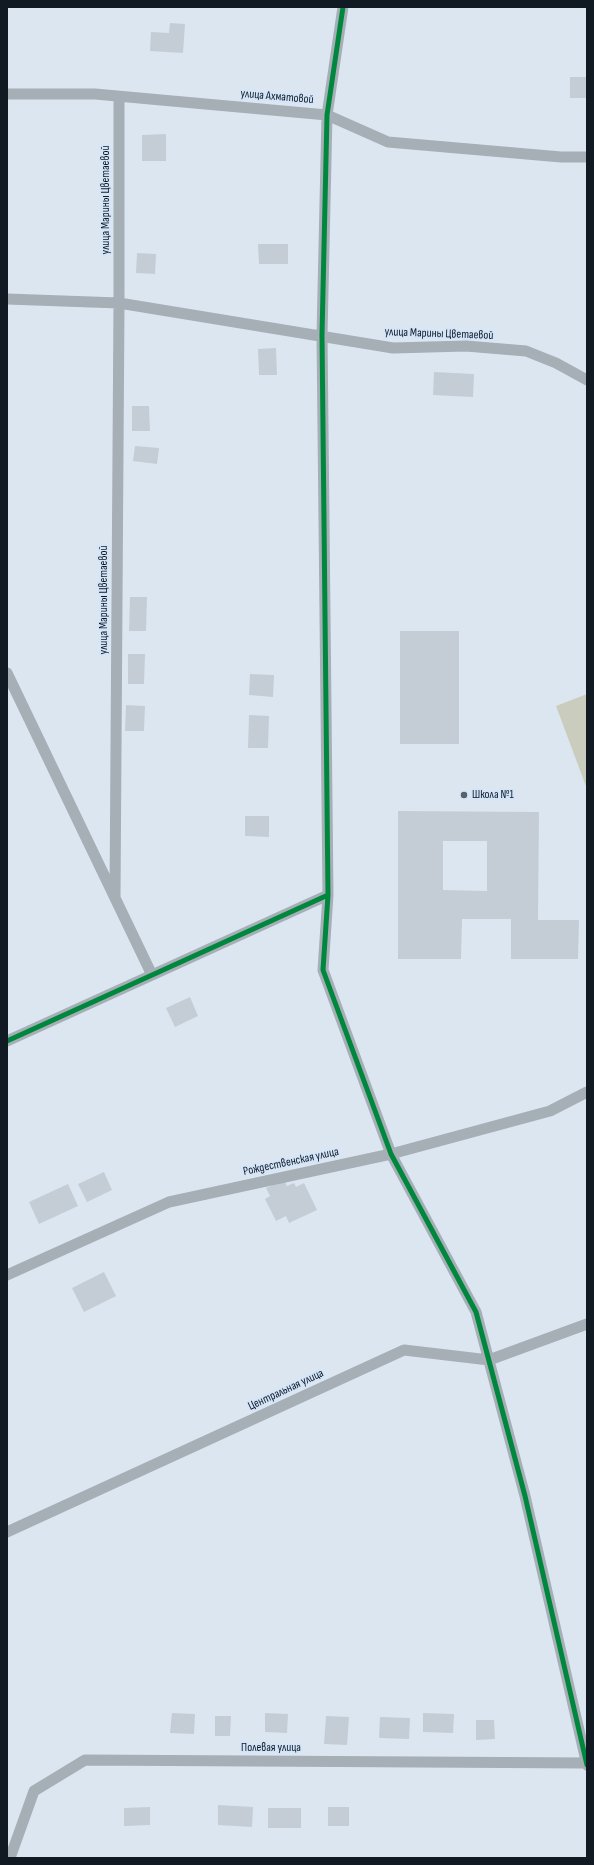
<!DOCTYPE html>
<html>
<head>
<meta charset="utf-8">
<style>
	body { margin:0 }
	#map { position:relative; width:594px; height:1865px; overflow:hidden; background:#dce6f1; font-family:"Sofia Sans Condensed",sans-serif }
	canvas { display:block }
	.frame { position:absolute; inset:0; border:8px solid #111922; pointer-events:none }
</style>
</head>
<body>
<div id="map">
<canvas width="594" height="1865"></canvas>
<div class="frame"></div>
</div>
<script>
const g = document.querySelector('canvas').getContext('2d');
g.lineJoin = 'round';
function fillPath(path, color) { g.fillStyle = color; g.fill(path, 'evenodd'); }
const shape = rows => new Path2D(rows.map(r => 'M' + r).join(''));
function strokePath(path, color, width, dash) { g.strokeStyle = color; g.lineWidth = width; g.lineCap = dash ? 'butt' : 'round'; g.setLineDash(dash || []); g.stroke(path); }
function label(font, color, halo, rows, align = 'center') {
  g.font = font + ' "Sofia Sans Condensed",sans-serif'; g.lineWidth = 3.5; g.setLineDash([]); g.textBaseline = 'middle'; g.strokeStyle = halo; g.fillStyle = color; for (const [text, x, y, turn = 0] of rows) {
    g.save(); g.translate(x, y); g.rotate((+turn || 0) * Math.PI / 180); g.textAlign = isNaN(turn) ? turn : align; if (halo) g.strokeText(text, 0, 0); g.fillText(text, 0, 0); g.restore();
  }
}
const green = shape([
	[587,694,587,789,556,706]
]);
const building = shape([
	[170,23,185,24,183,53,150,51,151,32,169,33],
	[570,77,587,77,587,98,570,98],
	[166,134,166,161,142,161,142,135],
	[258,244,288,244,288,264,259,264],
	[137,253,156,254,155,274,136,273],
	[276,348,277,375,259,375,258,349],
	[434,372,474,374,473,397,433,395],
	[132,406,149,406,150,431,132,431],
	[135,446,159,448,157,464,133,461],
	[130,597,147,597,146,631,129,631],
	[400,631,459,631,459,744,400,744],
	[128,654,145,654,144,684,128,684],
	[250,674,274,675,273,697,249,695],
	[126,705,145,706,144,731,125,731],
	[249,715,269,716,268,748,248,748],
	[398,811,539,812,538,920,579,920,578,959,511,959,511,919,462,919,461,959,398,959],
	[443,841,487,841,487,891,443,890],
	[245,816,269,816,269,837,245,836],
	[190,997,198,1016,175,1027,166,1008],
	[104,1172,112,1190,87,1202,78,1184],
	[284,1180,287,1186,294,1183,296,1187,304,1183,317,1210,289,1223,286,1216,276,1221,265,1199,270,1196,266,1188],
	[68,1184,78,1206,39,1224,29,1202],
	[104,1272,116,1296,84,1312,72,1288],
	[172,1713,195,1714,194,1734,170,1733],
	[265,1713,288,1714,287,1733,265,1732],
	[423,1713,454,1714,453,1733,423,1732],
	[215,1716,231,1716,230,1736,215,1736],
	[326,1716,349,1717,347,1745,324,1744],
	[380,1717,410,1718,409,1739,379,1738],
	[476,1720,494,1720,495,1739,476,1740],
	[218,1805,253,1807,252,1827,218,1825],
	[150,1807,150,1825,124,1826,124,1808],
	[328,1807,349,1807,349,1826,328,1826],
	[268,1808,301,1808,301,1828,268,1828]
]);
const street = shape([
	[7,94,95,94,327,115,388,142,561,157,587,157],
	[7,299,119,303,393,348,466,346,526,351,556,363,587,380],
	[7,673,152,975],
	[328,895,323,970,391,1154,476,1312,525,1496,587,1765],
	[115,897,119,303,119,97],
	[7,1041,328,895,322,335,327,115,343,7],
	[7,1275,169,1202,391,1154,550,1111,587,1092],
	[7,1532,404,1350,489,1360,587,1324],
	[10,1858,34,1791,85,1760,587,1763]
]);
const cycleway = shape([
	[328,895,323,970,391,1154,476,1312,525,1496,587,1765],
	[7,1041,328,895,322,335,327,115,343,7]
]);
const markers = [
	[464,795,4,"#58616a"]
];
const streetNames = [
	["улица Ахматовой",277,97,5],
	["улица Марины Цветаевой",106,200,-90],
	["улица Марины Цветаевой",439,334,2],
	["улица Марины Цветаевой",104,600,-90],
	["Рождественская улица",291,1162,-12],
	["Центральная улица",286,1390,-25],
	["Полевая улица",271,1748]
];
const poiNames = [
	["Школа №1",472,795]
];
fillPath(green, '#caccbd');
fillPath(building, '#c4cdd6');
strokePath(street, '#a6aeb6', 11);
strokePath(cycleway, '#00873e', 5);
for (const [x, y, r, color] of markers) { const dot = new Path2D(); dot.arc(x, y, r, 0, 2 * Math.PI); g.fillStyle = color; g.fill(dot); strokePath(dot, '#d3e5fa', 1.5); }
label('12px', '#111922', '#d3e5fa', streetNames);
label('12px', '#111922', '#d3e5fa', poiNames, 'left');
</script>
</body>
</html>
